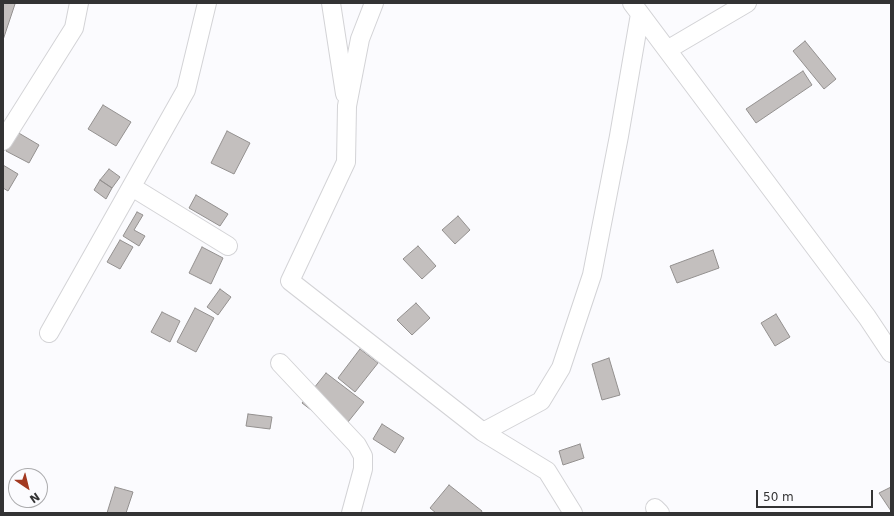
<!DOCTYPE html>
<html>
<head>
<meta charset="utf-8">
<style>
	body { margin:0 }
	#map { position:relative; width:894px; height:516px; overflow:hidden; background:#fbfbfe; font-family:"DejaVu Sans",sans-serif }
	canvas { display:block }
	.frame { position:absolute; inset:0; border:4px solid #333334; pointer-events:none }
	.north { position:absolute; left:8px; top:468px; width:40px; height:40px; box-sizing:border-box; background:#fbfbfe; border:1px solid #ababad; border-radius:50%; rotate:145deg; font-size:11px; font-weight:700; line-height:16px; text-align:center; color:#333334 }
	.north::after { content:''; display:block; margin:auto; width:14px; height:18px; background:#a23921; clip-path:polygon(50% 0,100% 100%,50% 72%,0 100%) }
	.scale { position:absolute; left:756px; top:490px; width:117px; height:18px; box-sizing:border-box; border:2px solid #333334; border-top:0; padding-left:5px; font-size:12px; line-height:14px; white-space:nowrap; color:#333334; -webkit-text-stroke:3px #fbfbfe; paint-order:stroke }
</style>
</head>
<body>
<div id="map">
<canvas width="894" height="516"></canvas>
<div class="frame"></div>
<div class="north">N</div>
<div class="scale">50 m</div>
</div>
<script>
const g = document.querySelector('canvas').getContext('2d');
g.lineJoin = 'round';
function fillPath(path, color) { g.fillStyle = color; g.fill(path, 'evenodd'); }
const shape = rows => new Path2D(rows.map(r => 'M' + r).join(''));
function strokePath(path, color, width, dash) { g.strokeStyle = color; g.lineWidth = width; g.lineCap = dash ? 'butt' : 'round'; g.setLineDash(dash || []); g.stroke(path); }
const building = shape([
	[3,3,12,3,15,4,3,40,3,3],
	[805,41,836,79,824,89,793,51,805,41],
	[803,71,812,85,756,123,746,109,803,71],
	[103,105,131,122,116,146,88,129,103,105],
	[227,131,250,143,234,174,211,163,227,131],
	[17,132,39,145,29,163,6,151,17,132],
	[3,165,18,174,8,191,3,188,3,165],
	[109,169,120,177,112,188,100,180,109,169],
	[100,180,112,188,106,199,94,190,100,180],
	[196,195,228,214,220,226,189,208,196,195],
	[137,212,143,215,134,230,145,236,139,246,123,236,137,212],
	[458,216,470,230,455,244,442,230,458,216],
	[120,240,133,247,120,269,107,262,120,240],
	[418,246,436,266,422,279,403,259,418,246],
	[202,247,223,258,211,284,189,273,202,247],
	[713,250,719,268,677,283,670,266,713,250],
	[220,289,231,297,218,315,207,307,220,289],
	[416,303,430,318,412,335,397,320,416,303],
	[195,308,214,318,196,352,177,342,195,308],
	[162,312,180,321,170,342,151,332,162,312],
	[776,314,790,337,775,346,761,323,776,314],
	[360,349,378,363,355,392,338,378,360,349],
	[609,358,620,395,602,400,592,364,609,358],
	[326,373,364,402,340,432,302,403,326,373],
	[248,414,272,417,270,429,246,426,248,414],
	[382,424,404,438,395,453,373,439,382,424],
	[580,444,584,458,563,465,559,451,580,444],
	[449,485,482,511,481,513,436,513,430,508,449,485],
	[115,487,133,492,126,513,107,513,115,487],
	[891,487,891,511,879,493,891,487]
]);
const minor = shape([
	[331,3,345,94],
	[374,3,360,39,347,106,346,162,290,281,483,432,547,471,573,513],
	[632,3,867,317,891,353],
	[667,50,747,3],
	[3,141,74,28,79,3],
	[132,187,228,246],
	[49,333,186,90,207,3],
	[280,363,357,445,363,456,363,469,351,513],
	[483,432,541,401,561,368,592,275,619,136,640,14],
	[655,508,660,513]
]);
fillPath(building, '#c3bfbe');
strokePath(building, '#93908f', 1);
strokePath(minor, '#d3d3d6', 20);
strokePath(minor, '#fff', 18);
</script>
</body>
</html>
